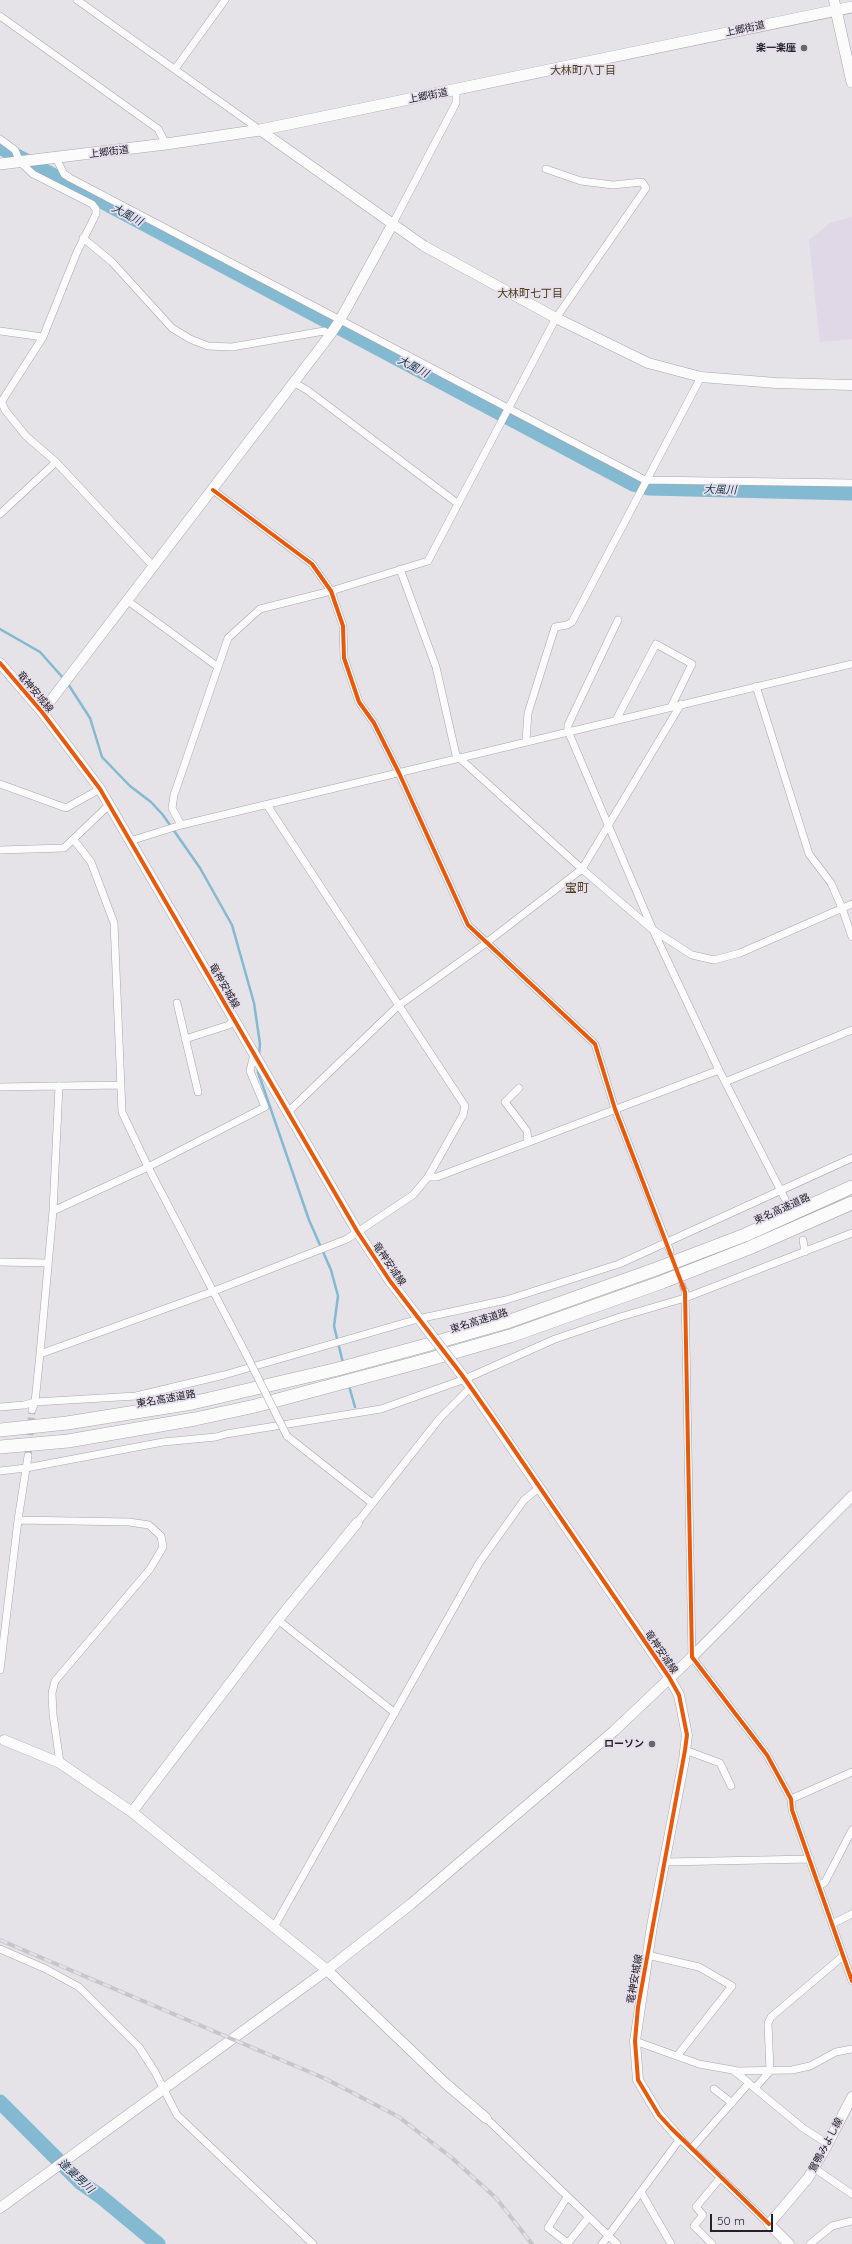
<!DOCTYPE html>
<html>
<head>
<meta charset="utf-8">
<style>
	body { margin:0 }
	#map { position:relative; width:852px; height:2244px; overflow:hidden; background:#e5e2e8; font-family:Quicksand,sans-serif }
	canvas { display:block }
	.scale { position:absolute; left:710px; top:2214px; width:63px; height:18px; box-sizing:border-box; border:2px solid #252227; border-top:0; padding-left:5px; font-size:12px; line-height:14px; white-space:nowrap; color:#252227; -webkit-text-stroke:3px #e6deec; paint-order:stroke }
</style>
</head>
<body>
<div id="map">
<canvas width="852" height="2244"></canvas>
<div class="scale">50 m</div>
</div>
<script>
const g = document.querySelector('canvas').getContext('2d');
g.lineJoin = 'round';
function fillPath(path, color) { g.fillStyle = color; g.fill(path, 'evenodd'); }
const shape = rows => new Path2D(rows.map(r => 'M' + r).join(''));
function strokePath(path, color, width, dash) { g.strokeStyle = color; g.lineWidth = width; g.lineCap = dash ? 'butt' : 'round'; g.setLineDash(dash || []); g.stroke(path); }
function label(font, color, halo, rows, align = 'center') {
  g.font = font + ' Quicksand,"Noto Sans JP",sans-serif'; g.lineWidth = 3.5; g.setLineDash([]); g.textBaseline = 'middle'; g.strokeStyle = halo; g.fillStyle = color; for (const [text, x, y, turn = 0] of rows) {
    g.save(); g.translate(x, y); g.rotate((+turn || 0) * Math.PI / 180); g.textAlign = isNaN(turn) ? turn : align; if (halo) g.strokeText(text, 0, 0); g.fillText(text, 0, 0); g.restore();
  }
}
const built = shape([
	[852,217,852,339,820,342,809,240,830,223]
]);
const stream = shape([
	[0,629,40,652,64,679],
	[68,684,90,718,102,757,130,786,151,802,163,815,200,868,232,925,254,1003,260,1044,259,1055],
	[258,1068,258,1072,309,1220,331,1270,338,1296,334,1326,343,1363],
	[349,1386,355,1407]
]);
const river = shape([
	[0,147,633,484,649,488,852,493],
	[0,2102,80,2182,100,2196,158,2244]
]);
const streetTunnel = shape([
	[785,1199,792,1216],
	[678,1274,685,1292],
	[28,1456,32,1410]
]);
const street = shape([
	[77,0,260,130],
	[0,16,158,129,166,144],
	[175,69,225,0],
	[0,139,15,150,20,162,33,174,92,204,96,209,96,214,77,252,43,337,0,404],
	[56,158,64,174,70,178,645,480,852,483],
	[392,225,456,103,456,90],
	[83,238,112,262,172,328,190,339,208,346,232,347,324,331,330,335],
	[0,331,43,337],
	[293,382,307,390,457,503],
	[2,403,5,410,26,436,56,462,152,565],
	[213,490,312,564,331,591,343,626,344,658,359,702,374,723,399,773,468,925,595,1044,615,1109,670,1251],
	[0,514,56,462],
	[400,569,436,667,456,755,582,869,653,930,692,955,714,960,740,953,852,904],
	[128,601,218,667],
	[618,620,568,725,568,731,653,930,719,1070,785,1199],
	[756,686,809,854,831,883,842,908,852,937],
	[616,720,656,644,692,664,671,707],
	[526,741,528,713,555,627,567,625,572,622,701,377],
	[0,784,66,808,100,789],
	[181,825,172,808,174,795,228,638,260,609,331,591,428,561,556,318,646,188,642,182,613,185,581,181,546,169],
	[74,840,91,862,114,923,122,1112,148,1167,246,1354],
	[130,841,181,825,852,664],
	[0,850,64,848,109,805],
	[177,1003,198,1092],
	[185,1039,229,1025,234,1019],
	[725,1082,852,1030],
	[0,1087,120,1085],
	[519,1088,505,1102,527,1131,528,1142],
	[287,1113,398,1006,486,943,582,869,681,704],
	[428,1177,437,1177,719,1070],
	[53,1211,148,1167,265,1107,250,1071,254,1054],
	[803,1240,805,1252],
	[0,1262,47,1263],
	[685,1292,692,1657,767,1755,791,1799,792,1810,852,1981],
	[40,1354,214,1291,347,1239,413,1195,428,1177,463,1115,465,1106,267,805],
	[0,1407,24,1405,35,1402,136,1396,224,1375,418,1319,506,1300,619,1264,852,1158],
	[32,1410,35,1402,40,1354,53,1211,59,1086],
	[287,1436,372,1503],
	[0,1471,26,1468,163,1442,216,1437,226,1434,381,1409,465,1379,555,1339,620,1317,685,1298,852,1233],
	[18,1520,129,1522,149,1525,161,1536,163,1547,150,1569,55,1681,52,1693,53,1714,60,1763],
	[357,1523,440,1418,470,1388],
	[278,1620,395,1713],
	[0,1670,18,1520,28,1456],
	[685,1750,720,1763,731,1786],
	[791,1799,852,1772],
	[666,1862,810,1859],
	[819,1886,825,1882,852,1830],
	[832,1924,852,1914],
	[274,1927,479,1563,524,1500,540,1487],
	[0,1949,46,1969,79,1987,139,2047,155,2072,177,2115,313,2244],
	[647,1955,699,1967,732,1986,677,2056],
	[635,2041,699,2064,738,2071,792,2070,810,2066,836,2052,852,2049],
	[752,2086,803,2128,828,2144],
	[755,2088,770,2071,768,2023,771,2017,843,1956],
	[714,2089,732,2103],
	[486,2118,617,2244],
	[692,2148,749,2083,733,2070],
	[814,2168,852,2194],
	[641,2192,671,2244],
	[567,2197,548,2228,565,2241,569,2242,588,2218],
	[602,2244,680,2139,769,2224],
	[712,2244,694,2226,703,2215,696,2207,721,2177],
	[810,2244,832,2226,852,2221]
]);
const secondary = shape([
	[834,0,836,10],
	[260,130,424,246,556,318,648,363,701,377,776,383,852,385],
	[0,663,42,712,100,789,357,1231,390,1281,423,1324],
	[42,712,330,335,340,320,392,225],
	[462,1375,669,1677,679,1695,687,1735,684,1760,652,1926,635,2041,638,2080,659,2115,680,2139],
	[4,1740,60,1763,132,1812,327,1970,445,2083,486,2118],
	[132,1812,278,1620,357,1523],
	[0,2208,327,1970,411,1904,614,1731,692,1657,852,1496],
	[789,2244,769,2224,808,2178,825,2149,852,2097]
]);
const primary = shape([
	[836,10,852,82],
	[0,164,166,144,260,130,852,7]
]);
const highway = shape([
	[0,1430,67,1423,192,1403,338,1369,423,1346,510,1321,656,1269,745,1235,852,1187],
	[0,1447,68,1441,195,1419,255,1406,427,1360,510,1336,662,1282,749,1248,852,1203]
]);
const rail = shape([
	[0,1940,326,2079,399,2117,452,2158,496,2198,532,2244]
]);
const streetBridge = shape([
	[246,1354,287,1436]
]);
const secondaryBridge = shape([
	[423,1324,462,1375]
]);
const cycleway = shape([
	[213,490,312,564,331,591,343,626,344,658,359,702,374,723,399,773,468,925,595,1044,615,1109,685,1292,692,1657,767,1755,791,1799,792,1810,852,1981],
	[0,663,42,712,100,789,357,1231,390,1281,462,1375,500,1429,669,1677,679,1695,687,1735,685,1750,638,2007,635,2041,638,2080,659,2115,671,2128,769,2224]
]);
const markers = [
	[804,48,4,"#68656b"],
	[652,1744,4,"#68656b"]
];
const streetNames = [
	["上郷街道",745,29,-12],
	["上郷街道",428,96,-11],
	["上郷街道",109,152,-7],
	["竜神安城線",35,692,50],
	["竜神安城線",224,986,60],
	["東名高速道路",782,1209,-24],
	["竜神安城線",389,1264,56],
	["東名高速道路",479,1321,-17],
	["東名高速道路",166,1399,-10],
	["竜神安城線",661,1652,56],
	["竜神安城線",635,1979,-80],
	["鴛鴨みよし線",826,2145,-62]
];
const poiNames = [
	["楽一楽座",796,48],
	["ローソン",644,1744]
];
const neighbourhoodNames = [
	["大林町八丁目",583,71],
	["大林町七丁目",530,294]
];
const waterNames = [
	["大風川",127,215,28],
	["大風川",413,367,28],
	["大風川",720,490,1],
	["逢妻男川",76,2176,43]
];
const quarterNames = [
	["宝町",577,888]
];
fillPath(built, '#e0d8e6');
strokePath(stream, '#84b9d2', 2.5);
strokePath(river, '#84b9d2', 15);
strokePath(streetTunnel, '#bfbcc1', 7, [7, 3.5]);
strokePath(street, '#a9a6ac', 8);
strokePath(secondary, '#a9a6ac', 11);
strokePath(primary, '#a9a6ac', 12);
strokePath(highway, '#a9a6ac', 14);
strokePath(street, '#fbfbfc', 7);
strokePath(secondary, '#fbfbfc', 10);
strokePath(primary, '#fbfbfc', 11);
strokePath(highway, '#fbfbfc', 13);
strokePath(rail, '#c6c5c7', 4);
strokePath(rail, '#e6deec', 2.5, [8]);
strokePath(streetBridge, '#a9a6ac', 8, []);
strokePath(secondaryBridge, '#a9a6ac', 11, []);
strokePath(streetBridge, '#fbfbfc', 7);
strokePath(secondaryBridge, '#fbfbfc', 10);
strokePath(cycleway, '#e8590c', 4);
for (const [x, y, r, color] of markers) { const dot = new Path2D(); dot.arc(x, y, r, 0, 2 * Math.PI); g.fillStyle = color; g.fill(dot); strokePath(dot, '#e6deec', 1.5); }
label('10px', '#252227', '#e6deec', streetNames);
label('bold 10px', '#252227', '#e6deec', poiNames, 'right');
label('11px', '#483e15', '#e6deec', neighbourhoodNames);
label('italic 11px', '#123544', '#e6deec', waterNames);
label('12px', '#483e15', '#e6deec', quarterNames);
</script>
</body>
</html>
